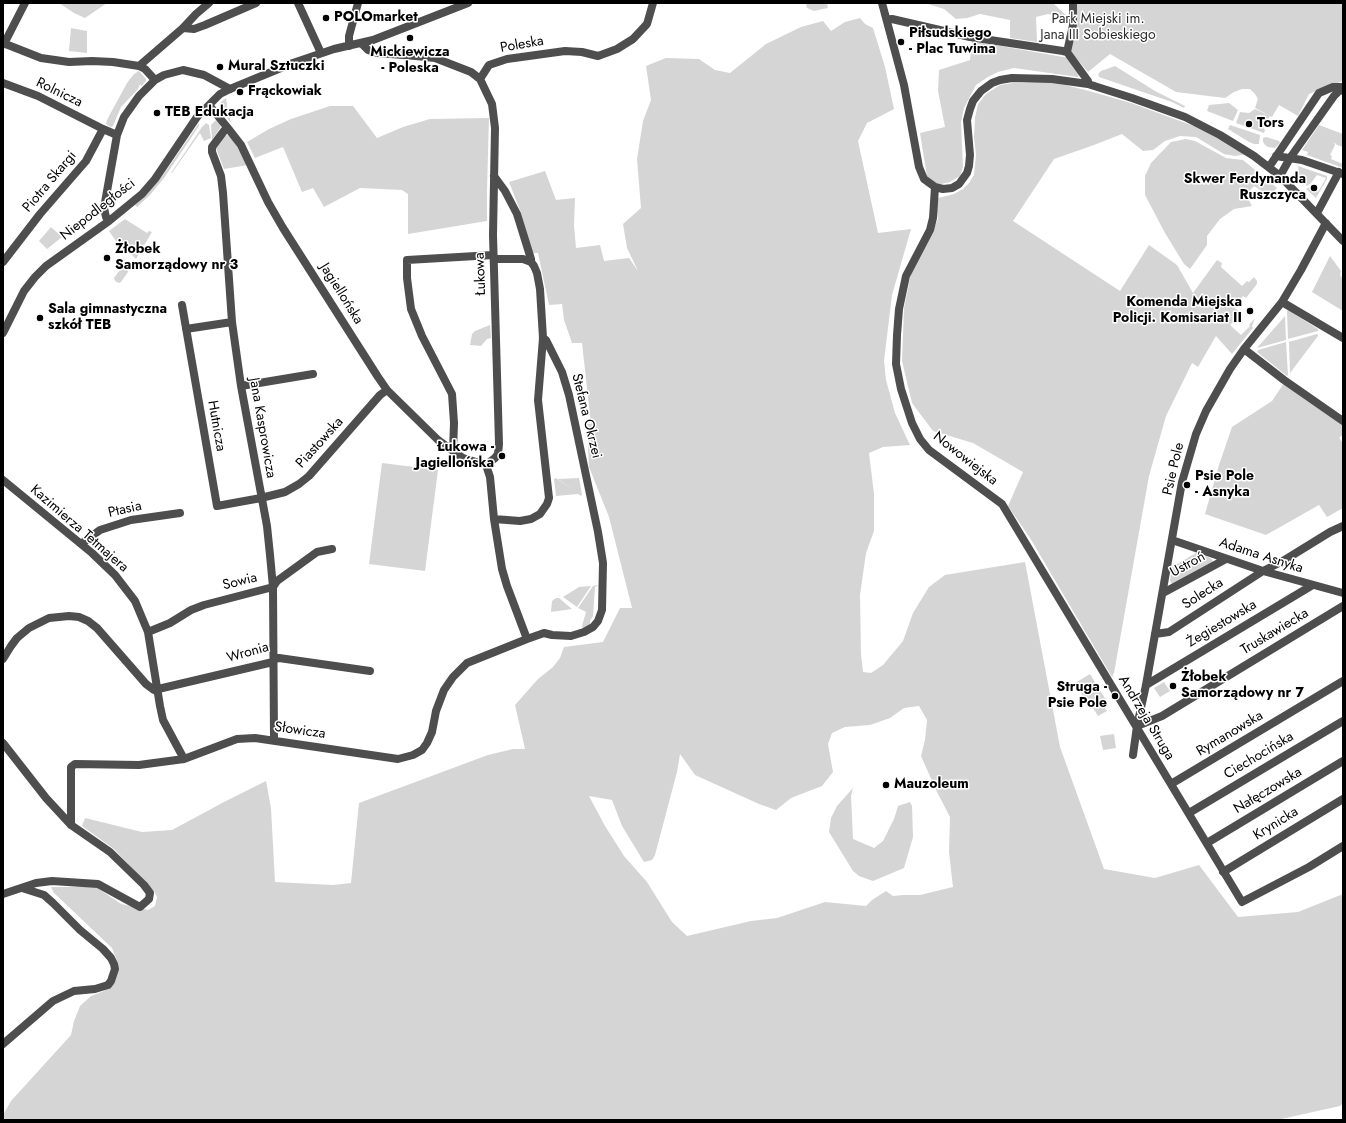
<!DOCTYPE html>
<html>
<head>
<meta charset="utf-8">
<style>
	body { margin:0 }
	#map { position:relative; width:1346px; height:1123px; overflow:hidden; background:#fff; font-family:Jost,sans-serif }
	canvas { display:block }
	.frame { position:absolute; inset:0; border:4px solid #000; pointer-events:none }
</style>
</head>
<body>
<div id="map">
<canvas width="1346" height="1123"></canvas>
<div class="frame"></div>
</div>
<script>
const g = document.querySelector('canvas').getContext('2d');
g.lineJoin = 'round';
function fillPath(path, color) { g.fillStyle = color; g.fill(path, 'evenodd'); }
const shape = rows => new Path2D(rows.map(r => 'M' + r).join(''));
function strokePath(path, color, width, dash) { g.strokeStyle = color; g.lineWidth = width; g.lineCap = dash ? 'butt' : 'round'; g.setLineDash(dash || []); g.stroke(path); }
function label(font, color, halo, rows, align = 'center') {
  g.font = font + ' Jost,sans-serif'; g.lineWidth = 3; g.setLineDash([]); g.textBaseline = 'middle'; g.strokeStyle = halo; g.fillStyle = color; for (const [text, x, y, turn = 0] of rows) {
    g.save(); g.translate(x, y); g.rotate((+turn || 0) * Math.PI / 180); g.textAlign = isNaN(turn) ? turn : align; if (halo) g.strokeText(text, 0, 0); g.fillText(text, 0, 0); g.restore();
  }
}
const green = shape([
	[59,3,107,3,85,18,74,13],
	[806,3,827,3,828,8,814,11,807,8],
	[925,3,1053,3,1070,19,1073,3,1343,3,1343,81,1309,94,1298,116,1279,105,1272,117,1255,108,1258,99,1255,94,1250,89,1242,89,1234,92,1225,98,1176,92,1110,54,1088,72,1067,47,1072,21,1067,18,1048,14,1036,17,1037,42,1010,38,1010,20,980,14,967,18,956,19,944,9],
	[860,18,865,24,873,28,885,67,894,109,867,123,858,141,878,233,911,229,892,295,884,361,886,380,895,413,910,445,883,447,869,453,874,494,874,531,866,553,860,595,861,654,863,672,871,673,883,665,903,641,913,613,929,587,945,575,1025,562,1060,747,1104,869,1155,878,1199,865,1238,917,1298,912,1343,894,1343,1103,1340,1106,1277,1120,3,1120,3,1115,11,1101,71,1035,74,1021,80,1006,91,996,104,991,114,983,118,963,112,948,54,893,51,887,96,887,121,904,148,910,155,906,157,897,154,891,114,849,82,826,85,818,142,832,172,830,224,802,266,781,271,808,275,882,333,885,351,883,359,803,488,755,513,749,525,749,515,705,538,679,553,667,560,658,564,647,603,642,620,608,632,608,609,517,589,467,587,424,591,424,582,343,572,343,564,320,562,304,549,305,538,253,532,253,521,213,509,182,545,171,556,200,575,198,574,225,576,248,600,245,604,261,629,258,638,271,627,248,623,224,641,208,637,159,643,121,651,100,646,66,666,58,699,59,715,70,730,73,766,44,801,27,823,21,831,31,845,22],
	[919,706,927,720,925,740,921,756,937,792,950,817,949,852,953,887,920,895,903,895,893,896,886,891,872,900,866,906,825,902,777,918,751,921,687,936,672,922,647,882,624,856,605,826,589,796,612,800,622,826,644,862,652,860,655,855,677,772,680,754,695,775,759,804,776,810,791,798,822,786,833,772,828,744,832,733,845,727,870,725,890,718,904,708],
	[71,28,87,31,87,53,69,51],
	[972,41,1069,58,1079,74,1078,77,1014,68,998,72,988,77,976,85,964,108,961,122,963,167,960,176,950,182,941,184,934,183,927,176,920,133,945,127,938,91,939,70,970,60],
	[1115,66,1155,91,1185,106,1184,108,1172,102,1099,77,1098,74,1101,71],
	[139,71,146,79,146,81,141,86,140,84,138,89,121,107,113,126,111,127,107,125,106,123,108,118,127,83,134,74],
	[1053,82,1089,91,1131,103,1202,129,1247,154,1235,156,1224,154,1196,137,1180,136,1165,141,1153,150,1143,151,1122,134,1094,145,1054,159,1013,221,1120,291,1149,245,1177,265,1193,293,1217,260,1222,263,1221,267,1242,286,1247,281,1249,282,1254,277,1257,281,1257,284,1246,298,1243,296,1234,307,1243,315,1241,317,1239,316,1230,325,1241,335,1250,326,1249,325,1255,318,1252,326,1253,328,1232,354,1216,336,1198,367,1192,363,1166,416,1149,476,1114,673,1112,677,1030,538,1008,506,1023,472,973,443,933,431,912,403,902,361,904,308,911,274,935,226,938,219,936,204,938,198,954,194,963,189,969,183,974,175,976,155,974,137,975,118,978,104,986,94,1000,85,1013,83],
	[226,98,227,104,226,109,227,106,231,123,225,115,225,111,224,114,221,109,221,102],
	[1229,103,1238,110,1233,121,1207,111,1209,105],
	[330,106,353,106,377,138,403,127,430,119,489,118,487,191,487,221,408,234,408,194,402,190,360,188,324,207,313,188,302,192,283,147,255,158,247,142,269,129,291,119],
	[1255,109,1270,116,1268,119,1264,120,1262,122,1263,127,1265,130,1264,133,1236,123,1240,112,1249,113],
	[217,119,221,125,220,128,212,140,211,125],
	[199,123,199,126,164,178,150,195,137,207,135,205,147,194,163,175],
	[206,123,209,125,211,138,204,141,200,133,172,173,171,173,202,127],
	[1230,125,1260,135,1259,144,1254,144,1249,142,1228,129],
	[1319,125,1343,134,1343,147,1337,145,1334,142,1335,145,1330,155,1332,156,1331,159,1343,164,1343,168,1307,155,1308,152,1302,150],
	[228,135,234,141,248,165,224,169,215,146,224,136],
	[1266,137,1279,141,1280,143,1275,148,1268,147,1265,145,1263,142,1263,138],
	[1186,139,1195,141,1226,158,1243,160,1277,188,1270,196,1254,186,1246,195,1252,206,1234,209,1220,219,1207,236,1207,245,1190,269,1184,264,1165,233,1145,195,1145,176,1151,163,1171,142],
	[1298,166,1327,176,1327,179,1316,198,1306,189,1311,186,1318,192,1326,178,1317,175,1311,183,1307,186,1300,178],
	[125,219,147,233,149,231,152,232,136,259,128,251,120,247,109,231],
	[51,227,62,237,47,249,39,241],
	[1330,256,1341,271,1340,275,1343,279,1343,311,1312,292],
	[122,267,125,267,128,269,128,272,121,282,119,283,115,281,114,278],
	[1288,310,1318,329,1318,331,1288,339,1287,311],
	[1285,316,1286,340,1257,348],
	[490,325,491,338,487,339,481,346,470,345,472,334,475,331],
	[1317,334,1318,335,1318,336,1290,373,1289,342],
	[1286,342,1288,375,1287,376,1257,352,1258,350],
	[1284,383,1343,422,1343,434,1339,438,1343,443,1343,508,1327,517,1319,505,1266,535,1205,514,1219,465,1232,427,1272,401],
	[382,463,438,470,425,571,369,564],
	[556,478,577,493,584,499,578,494,556,496,554,479],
	[579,478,582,494,581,496,558,479],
	[1196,553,1208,557,1212,559,1213,563,1174,585,1171,583,1170,580,1172,567],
	[599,585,595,587,593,616,590,621,590,625,584,630,582,626,586,612,578,608,593,586],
	[591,586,577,607,563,597,579,587],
	[556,598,559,598,572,609,551,612,552,601],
	[1090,674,1106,700,1101,703,1107,711,1098,716,1093,708,1091,709,1075,683],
	[1164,682,1170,691,1160,697,1154,688],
	[1114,734,1116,748,1103,750,1100,736],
	[853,788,851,796,853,839,874,848,883,841,894,819,898,806,910,802,912,806,913,837,904,868,873,881,859,876,853,871,829,832,831,818,837,806]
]);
const minor = shape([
	[298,3,321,53],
	[882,3,904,85,919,167,924,179,935,187,943,189,952,188,959,184,967,173,969,166,970,155,967,120,970,109,973,101,981,91,992,83,1000,80,1012,78,1052,79,1088,84,1132,98,1185,117,1220,135,1254,156,1280,176,1343,241],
	[887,20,892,19,970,37,1063,51,1067,52,1088,81,1088,84],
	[183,28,194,29,205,25,256,3],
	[3,43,41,58,69,62,92,61,113,62,139,66,145,69,155,80],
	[361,43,368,50,377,53,416,56,435,58,471,72,480,79,492,104,495,128,493,235,499,444,498,454,495,458,486,465],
	[4,44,25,3],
	[349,46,349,36,358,3],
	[1067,52,1073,25,1073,3],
	[139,66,183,28,196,14,209,3],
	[480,79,489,65,507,59,565,51,582,52,598,56,617,49,633,39,647,24,653,3],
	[3,83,38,96,103,129],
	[209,105,227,127,241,145,268,202,283,228,378,377,387,390,438,440,453,451,463,458,486,465],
	[227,127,212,147,212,152,221,176,223,193,232,322,241,386,267,526,270,555,273,587,274,740],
	[1276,156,1302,160,1343,174],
	[1269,167,1319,93,1333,87,1343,87],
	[494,176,505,191,517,214,531,259,531,262],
	[1280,176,1290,158,1334,96,1339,91,1343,90],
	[935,187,933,218,930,230,906,276,899,309,897,335,896,364,901,389,912,423,920,439,929,450,1002,504,1242,902,1309,867,1343,846],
	[1317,213,1339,172],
	[109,221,106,217,104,208,117,135,124,117,139,96,155,80,164,75,183,70,204,75,230,89],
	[494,259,523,259,531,262,534,266,537,273,540,289,543,338,538,400,549,498,547,504,540,514,531,519,520,521,494,519],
	[3,262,40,214,86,161,103,129,117,135],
	[1282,302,1343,338],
	[182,305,217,506,261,498,285,492,299,484,309,476,380,395,387,390],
	[186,329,232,322],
	[3,333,24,291,35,277,46,266,109,221,142,194,155,179,197,117,220,94,230,89,293,63,334,49,373,40,468,3],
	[1244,349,1284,380,1343,421],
	[241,386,313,374],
	[453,451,454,423,452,394,422,336,411,309,407,278,407,260,493,255],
	[486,465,490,477,494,519,502,569,507,586,527,639],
	[3,480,92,553,115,575,135,601,148,632,160,706,163,720,184,759],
	[1172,540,1263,571,1343,593],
	[81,544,100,530,131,520,180,513],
	[1163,593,1226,559],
	[148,632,170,623,191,610,204,605,273,587,277,581,317,552,332,549],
	[1155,634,1169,632,1263,571,1283,561,1330,532,1343,526],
	[3,659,11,646,17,638,29,628,49,618,69,616,79,617,88,621,97,628,146,684,154,690,273,662,275,659,279,658,370,671],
	[1146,685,1311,586],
	[1137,726,1162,716,1343,606],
	[3,743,46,798,71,825,110,852,144,885,150,893,149,899,140,907,98,884,52,881,36,883,3,894],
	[1133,755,1137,726,1146,685,1182,482,1196,434,1206,411,1230,369,1244,349,1282,302,1301,270,1326,223],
	[1171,784,1343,681],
	[1189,813,1343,721],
	[71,825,71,767,75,764,139,765,184,759,237,739,255,738,398,759,413,755,422,750,427,743,432,732,436,711,444,690,453,677,467,663,527,639,544,633,552,635,571,636,584,632,593,627,598,621,602,610,603,563,598,532,569,395,562,372,546,340,543,338],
	[1207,843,1343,761],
	[1223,872,1343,799],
	[3,1044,53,1001,74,991,95,989,108,985,111,981,115,969,114,964,111,958,103,949,80,930,53,903,44,895,22,888]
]);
const markers = [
	[326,18,4,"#000"],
	[410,38,4,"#000"],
	[901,42,4,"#000"],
	[220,67,4,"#000"],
	[240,92,4,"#000"],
	[157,113,4,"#000"],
	[1249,124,4,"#000"],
	[1314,188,4,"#000"],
	[107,258,4,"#000"],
	[1250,311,4,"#000"],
	[40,318,4,"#000"],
	[502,456,4,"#000"],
	[1187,485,4,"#000"],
	[1173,686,4,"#000"],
	[1115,696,4,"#000"],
	[886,785,4,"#000"]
];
const poiNames = [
	["POLOmarket",334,18],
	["Piłsudskiego",909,34],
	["- Plac Tuwima",909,50],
	["Mickiewicza",410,53,"center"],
	["- Poleska",410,69,"center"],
	["Mural Sztuczki",228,67],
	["Frąckowiak",248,92],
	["TEB Edukacja",165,113],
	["Tors",1257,124],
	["Skwer Ferdynanda",1306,180,"right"],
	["Ruszczyca",1306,196,"right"],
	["Żłobek",115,250],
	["Samorządowy nr 3",115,266],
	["Komenda Miejska",1242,303,"right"],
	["Policji. Komisariat II",1242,319,"right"],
	["Sala gimnastyczna",48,310],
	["szkół TEB",48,326],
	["Łukowa -",494,448,"right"],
	["Jagiellońska",494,464,"right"],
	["Psie Pole",1195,477],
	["- Asnyka",1195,493],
	["Żłobek",1181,678],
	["Samorządowy nr 7",1181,694],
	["Struga -",1107,688,"right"],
	["Psie Pole",1107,704,"right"],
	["Mauzoleum",894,785]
];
const parkNames = [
	["Park Miejski im.",1098,20],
	["Jana III Sobieskiego",1098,36]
];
const streetNames = [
	["Poleska",522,45,-10],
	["Rolnicza",59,93,26],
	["Piotra Skargi",50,182,-50],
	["Niepodległości",98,210,-38],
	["Łukowa",481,274,-92],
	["Jagiellońska",341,294,58],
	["Stefana Okrzei",586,416,76],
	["Hutnicza",216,426,80],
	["Jana Kasprowicza",262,428,80],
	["Piastowska",320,443,-48],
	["Nowowiejska",965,459,38],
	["Psie Pole",1174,469,-77],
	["Ptasia",125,510,-13],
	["Kazimierza Tetmajera",79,529,41],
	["Adama Asnyka",1261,556,18],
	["Ustroń",1188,565,-29],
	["Sowia",240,582,-14],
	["Solecka",1203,594,-33],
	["Żegiestowska",1222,624,-31],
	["Truskawiecka",1275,632,-31],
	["Wronia",248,653,-16],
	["Andrzeja Struga",1146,718,59],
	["Słowicza",300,731,8],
	["Rymanowska",1230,734,-31],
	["Ciechocińska",1259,756,-31],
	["Nałęczowska",1268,791,-31],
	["Krynicka",1276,824,-32]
];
fillPath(green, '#d5d5d5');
strokePath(minor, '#4e4e4e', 8);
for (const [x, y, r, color] of markers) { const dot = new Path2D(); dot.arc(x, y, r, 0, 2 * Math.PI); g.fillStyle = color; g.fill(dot); strokePath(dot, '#fff', 1.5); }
label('bold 14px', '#000', '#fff', poiNames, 'left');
label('14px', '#2c2c2c', '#fff', parkNames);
label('14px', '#000', '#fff', streetNames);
</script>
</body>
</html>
